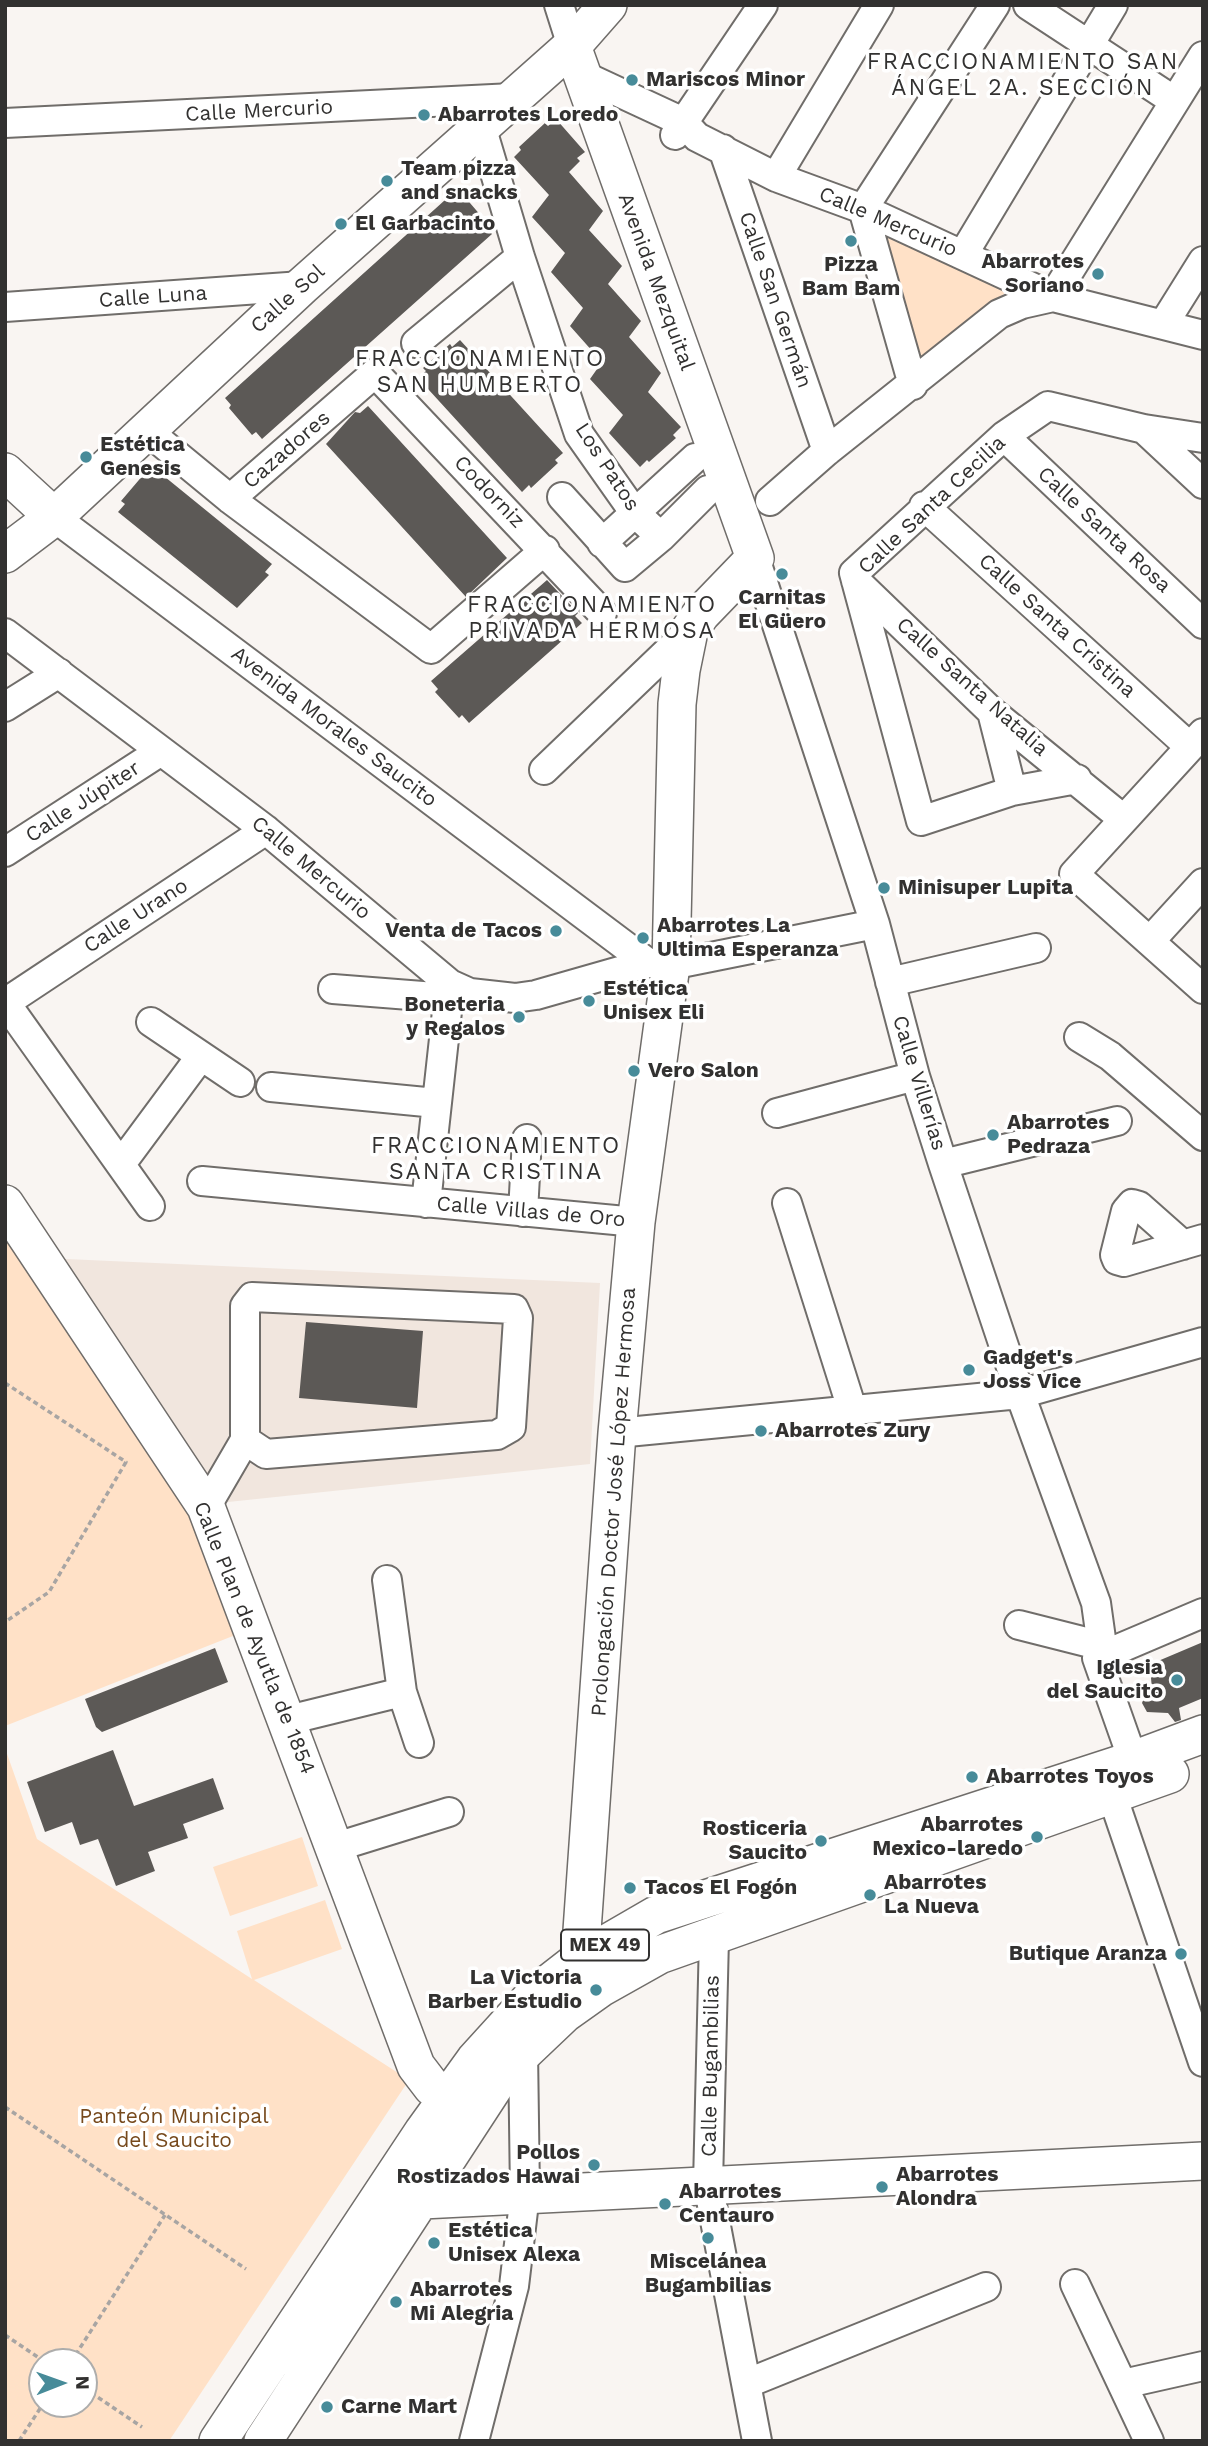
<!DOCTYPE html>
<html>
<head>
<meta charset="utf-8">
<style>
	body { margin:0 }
	#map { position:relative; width:1208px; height:2446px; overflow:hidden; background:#f9f5f2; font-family:"Work Sans",sans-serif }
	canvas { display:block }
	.frame { position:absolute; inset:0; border:7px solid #323130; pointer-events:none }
	.north { position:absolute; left:28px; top:2348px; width:70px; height:70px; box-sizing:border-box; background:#fff; border:2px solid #adadac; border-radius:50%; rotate:89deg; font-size:19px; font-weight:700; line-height:28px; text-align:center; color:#323130 }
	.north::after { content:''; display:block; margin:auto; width:24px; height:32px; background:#478b99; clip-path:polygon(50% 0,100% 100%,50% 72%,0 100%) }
</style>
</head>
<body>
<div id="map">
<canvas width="1208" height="2446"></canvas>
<div class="frame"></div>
<div class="north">N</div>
</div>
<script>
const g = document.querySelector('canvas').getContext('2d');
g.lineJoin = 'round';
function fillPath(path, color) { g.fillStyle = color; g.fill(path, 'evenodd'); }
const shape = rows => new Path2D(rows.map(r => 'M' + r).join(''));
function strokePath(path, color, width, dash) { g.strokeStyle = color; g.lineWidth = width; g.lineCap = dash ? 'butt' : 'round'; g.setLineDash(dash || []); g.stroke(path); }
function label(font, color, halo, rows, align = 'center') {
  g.font = font + ' "Work Sans",sans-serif'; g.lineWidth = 7; g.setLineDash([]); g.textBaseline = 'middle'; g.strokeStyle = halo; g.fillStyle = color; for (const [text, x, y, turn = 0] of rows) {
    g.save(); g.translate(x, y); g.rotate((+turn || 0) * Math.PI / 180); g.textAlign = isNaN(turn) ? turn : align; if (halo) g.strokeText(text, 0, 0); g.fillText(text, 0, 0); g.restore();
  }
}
const built = shape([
	[44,1258,600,1283,590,1464,209,1504]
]);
const green = shape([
	[869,216,1017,283,913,368],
	[5,1239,189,1491,243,1632,5,1726],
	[5,1748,37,1839,252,1979,237,1931,325,1900,342,1949,254,1980,409,2080,169,2441,5,2441],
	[42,2362,84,2362,84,2404,42,2404],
	[302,1837,318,1886,230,1916,213,1867]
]);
const building = shape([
	[556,119,585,152,577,158,580,161,569,172,603,211,589,230,622,266,608,284,641,321,629,337,661,373,648,392,681,427,673,435,676,438,649,462,647,460,640,467,609,433,623,415,590,379,602,362,570,326,583,308,551,272,565,253,532,217,549,195,514,157,521,150,519,147,545,123,548,126],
	[455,191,461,199,464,196,488,224,485,226,492,234,262,439,256,432,252,435,229,408,231,405,225,398],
	[460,340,563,453,555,460,558,463,531,488,529,485,522,492,418,378,426,371,423,368,450,344,452,347],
	[368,406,507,558,466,597,326,444,355,412,360,413],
	[154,468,272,564,265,572,269,575,237,608,118,512,125,504,121,501,144,474,148,476],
	[547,580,578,613,575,616,582,623,469,723,462,715,459,718,435,692,438,689,431,681],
	[306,1322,423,1331,417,1408,299,1398],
	[1203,1642,1203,1698,1179,1708,1181,1720,1175,1722,1168,1713,1147,1712,1142,1703,1146,1693,1152,1689,1151,1678,1155,1672,1151,1664],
	[215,1648,228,1682,102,1732,96,1727,85,1699],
	[113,1750,134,1806,213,1778,224,1809,183,1824,188,1838,148,1852,155,1871,116,1886,98,1839,80,1845,72,1822,45,1832,27,1782]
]);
const path = shape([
	[5,1383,126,1462,49,1592,5,1622],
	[5,2107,246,2269],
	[5,2335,45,2362],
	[71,2362,165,2215],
	[84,2388,142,2427],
	[19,2441,43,2404]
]);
const minor = shape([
	[559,5,572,46],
	[1028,5,1173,100],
	[582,75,683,122,697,137,776,177,863,209,1053,297,1203,335],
	[5,123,513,98],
	[481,126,520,257,579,434,634,512,661,537],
	[675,135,763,5],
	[723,149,827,451],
	[776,177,879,5],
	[964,253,1113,5],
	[5,307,302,286],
	[1163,325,1203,261],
	[416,343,520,257],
	[913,385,863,209,995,5],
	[145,429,230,499,431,649,545,550],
	[1144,429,1203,484],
	[1004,436,1203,624],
	[562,497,625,567,661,537,708,490],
	[230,499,375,373,602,613],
	[770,501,827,451,999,314,1022,304,1053,297,1203,56],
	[924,506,1190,747],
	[54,517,648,963,671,965,875,924],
	[602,543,695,458],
	[755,558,875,924,915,1076,943,1164,1020,1394,1096,1603,1102,1646,1097,1658,1133,1760],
	[856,581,992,712,1122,818],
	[5,633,266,830,450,984,470,993,515,998,536,995,648,963],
	[5,707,59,673],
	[992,712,1012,791],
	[1203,733,1074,874,1203,989],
	[544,770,689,631],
	[1077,779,1012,791,921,821,854,573,1004,436,1048,406,1144,429,1203,438],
	[5,852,161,751],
	[1150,941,1203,883],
	[890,982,1036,948],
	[333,989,448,998],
	[5,1002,150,1206],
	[5,1003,266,830],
	[151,1022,240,1082],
	[1079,1037,1110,1056,1203,1136],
	[271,1087,436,1103],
	[777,1113,915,1076],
	[121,1164,201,1056],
	[943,1164,1117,1121],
	[202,1181,636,1222],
	[426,1203,450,984],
	[787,1203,852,1409],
	[523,1212,527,1139],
	[1183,1245,1139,1206,1132,1204,1126,1211,1115,1255,1117,1260,1124,1262,1203,1239],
	[617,1433,1020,1394,1203,1342],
	[206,1507,245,1440,245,1306,252,1297,514,1309,518,1318,511,1427,497,1435,266,1454,245,1440],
	[387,1580,402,1692,419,1743],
	[1019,1625,1102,1646],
	[1097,1658,1203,1613],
	[288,1720,402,1692],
	[1112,1795,1203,2062],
	[336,1847,449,1812],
	[714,1938,708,2184,757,2441],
	[1075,2284,1149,2441],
	[748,2383,986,2287],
	[1123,2384,1203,2366],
	[474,2441,514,2286,525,2194,523,2050]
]);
const major = shape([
	[5,472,54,517],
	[5,554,54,517,302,286,572,46,608,5],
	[5,1204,206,1507,416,2066,432,2087,468,2111],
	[543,2031,580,1959,617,1433,636,1222,671,965,677,704,681,670,689,631,701,614,755,558,572,46],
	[404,2197,422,2200,1203,2161],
	[218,2441,423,2132,475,2060,535,1994,580,1959,656,1915,1133,1760,1203,1734],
	[263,2441,505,2070,564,2014,602,1987,659,1955,1170,1774]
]);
const markers = [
	[632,80,7,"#478b99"],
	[424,115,7,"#478b99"],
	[387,181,7,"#478b99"],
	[341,224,7,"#478b99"],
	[851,241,7,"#478b99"],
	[1098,274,7,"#478b99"],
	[86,457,7,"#478b99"],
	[782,574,7,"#478b99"],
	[884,888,7,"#478b99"],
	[556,931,7,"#478b99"],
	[643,938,7,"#478b99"],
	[589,1001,7,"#478b99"],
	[519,1017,7,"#478b99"],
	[634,1071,7,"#478b99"],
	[993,1135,7,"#478b99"],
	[969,1370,7,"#478b99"],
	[761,1431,7,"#478b99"],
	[1177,1680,7,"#478b99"],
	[972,1777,7,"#478b99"],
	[1037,1837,7,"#478b99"],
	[821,1841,7,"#478b99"],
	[630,1888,7,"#478b99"],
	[870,1895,7,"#478b99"],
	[1181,1954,7,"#478b99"],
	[596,1990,7,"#478b99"],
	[594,2165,7,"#478b99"],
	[882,2187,7,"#478b99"],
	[665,2204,7,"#478b99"],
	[708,2238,7,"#478b99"],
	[434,2243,7,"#478b99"],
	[396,2302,7,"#478b99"],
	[327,2407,7,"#478b99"]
];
const shields = [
	[605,1945,88]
];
const shieldNames = [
	["MEX 49",605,1945]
];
const poiNames = [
	["Mariscos Minor",646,80],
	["Abarrotes Loredo",438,115],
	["Team pizza",401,169],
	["and snacks",401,193],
	["El Garbacinto",355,224],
	["Abarrotes",1084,262,"right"],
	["Soriano",1084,286,"right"],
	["Pizza",851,265,"center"],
	["Bam Bam",851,289,"center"],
	["Estética",100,445],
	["Genesis",100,469],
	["Carnitas",782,598,"center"],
	["El Güero",782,622,"center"],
	["Minisuper Lupita",898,888],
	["Abarrotes La",657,926],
	["Ultima Esperanza",657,950],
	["Venta de Tacos",542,931,"right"],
	["Estética",603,989],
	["Unisex Eli",603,1013],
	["Boneteria",505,1005,"right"],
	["y Regalos",505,1029,"right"],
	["Vero Salon",648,1071],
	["Abarrotes",1007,1123],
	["Pedraza",1007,1147],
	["Gadget's",983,1358],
	["Joss Vice",983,1382],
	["Abarrotes Zury",775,1431],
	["Iglesia",1163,1668,"right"],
	["del Saucito",1163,1692,"right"],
	["Abarrotes Toyos",986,1777],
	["Abarrotes",1023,1825,"right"],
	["Mexico-laredo",1023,1849,"right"],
	["Rosticeria",807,1829,"right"],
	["Saucito",807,1853,"right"],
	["Abarrotes",884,1883],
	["La Nueva",884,1907],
	["Tacos El Fogón",644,1888],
	["Butique Aranza",1167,1954,"right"],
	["La Victoria",582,1978,"right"],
	["Barber Estudio",582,2002,"right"],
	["Pollos",580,2153,"right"],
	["Rostizados Hawai",580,2177,"right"],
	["Abarrotes",896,2175],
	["Alondra",896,2199],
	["Abarrotes",679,2192],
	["Centauro",679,2216],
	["Estética",448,2231],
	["Unisex Alexa",448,2255],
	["Miscelánea",708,2262,"center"],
	["Bugambilias",708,2286,"center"],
	["Abarrotes",410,2290],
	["Mi Alegria",410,2314],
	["Carne Mart",341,2407]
];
const streetNames = [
	["Calle Mercurio",259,111,-3],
	["Calle Mercurio",888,222,23],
	["Avenida Mezquital",656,282,70],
	["Calle Luna",153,297,-4],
	["Calle Sol",288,299,-42],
	["Calle San Germán",775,300,71],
	["Cazadores",287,450,-41],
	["Los Patos",607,467,57],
	["Codorniz",489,492,46],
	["Calle Santa Cecilia",932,505,-43],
	["Calle Santa Rosa",1104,530,43],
	["Calle Santa Cristina",1057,626,42],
	["Calle Santa Natalia",972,687,42],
	["Avenida Morales Saucito",334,727,37],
	["Calle Júpiter",83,802,-33],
	["Calle Mercurio",311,868,40],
	["Calle Urano",136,916,-33],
	["Calle Villerías",919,1083,73],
	["Calle Villas de Oro",531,1212,5],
	["Prolongación Doctor José López Hermosa",614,1502,-86],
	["Calle Plan de Ayutla de 1854",254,1638,68],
	["Calle Bugambilias",711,2066,-89]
];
const parkNames = [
	["Panteón Municipal",174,2117],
	["del Saucito",174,2141]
];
const neighbourhoodNames = [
	["FRACCIONAMIENTO SAN",1023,62],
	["ÁNGEL 2A. SECCIÓN",1023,88],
	["FRACCIONAMIENTO",480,359],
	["SAN HUMBERTO",480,385],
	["FRACCIONAMIENTO",592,605],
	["PRIVADA HERMOSA",592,631],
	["FRACCIONAMIENTO",496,1146],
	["SANTA CRISTINA",496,1172]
];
fillPath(built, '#f1e6de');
fillPath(green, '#ffe1c7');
fillPath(building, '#5c5956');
strokePath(minor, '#706d6a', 32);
strokePath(major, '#706d6a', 40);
strokePath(path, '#a8a5a3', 3.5, [5, 3.5]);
strokePath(minor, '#fff', 28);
strokePath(major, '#fff', 37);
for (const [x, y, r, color] of markers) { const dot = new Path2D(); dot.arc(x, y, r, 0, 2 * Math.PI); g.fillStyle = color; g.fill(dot); strokePath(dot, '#fff', 2.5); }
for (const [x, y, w] of shields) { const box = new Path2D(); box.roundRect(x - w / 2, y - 15.5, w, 31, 5); g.fillStyle = '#fff'; g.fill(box); strokePath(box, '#323130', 2); }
label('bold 19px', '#323130', null, shieldNames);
label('bold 21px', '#323130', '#fff', poiNames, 'left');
label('21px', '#323130', '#fff', streetNames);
label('21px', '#774a1d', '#fff', parkNames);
g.letterSpacing = '2px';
label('23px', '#323130', '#fff', neighbourhoodNames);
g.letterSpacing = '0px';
</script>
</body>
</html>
